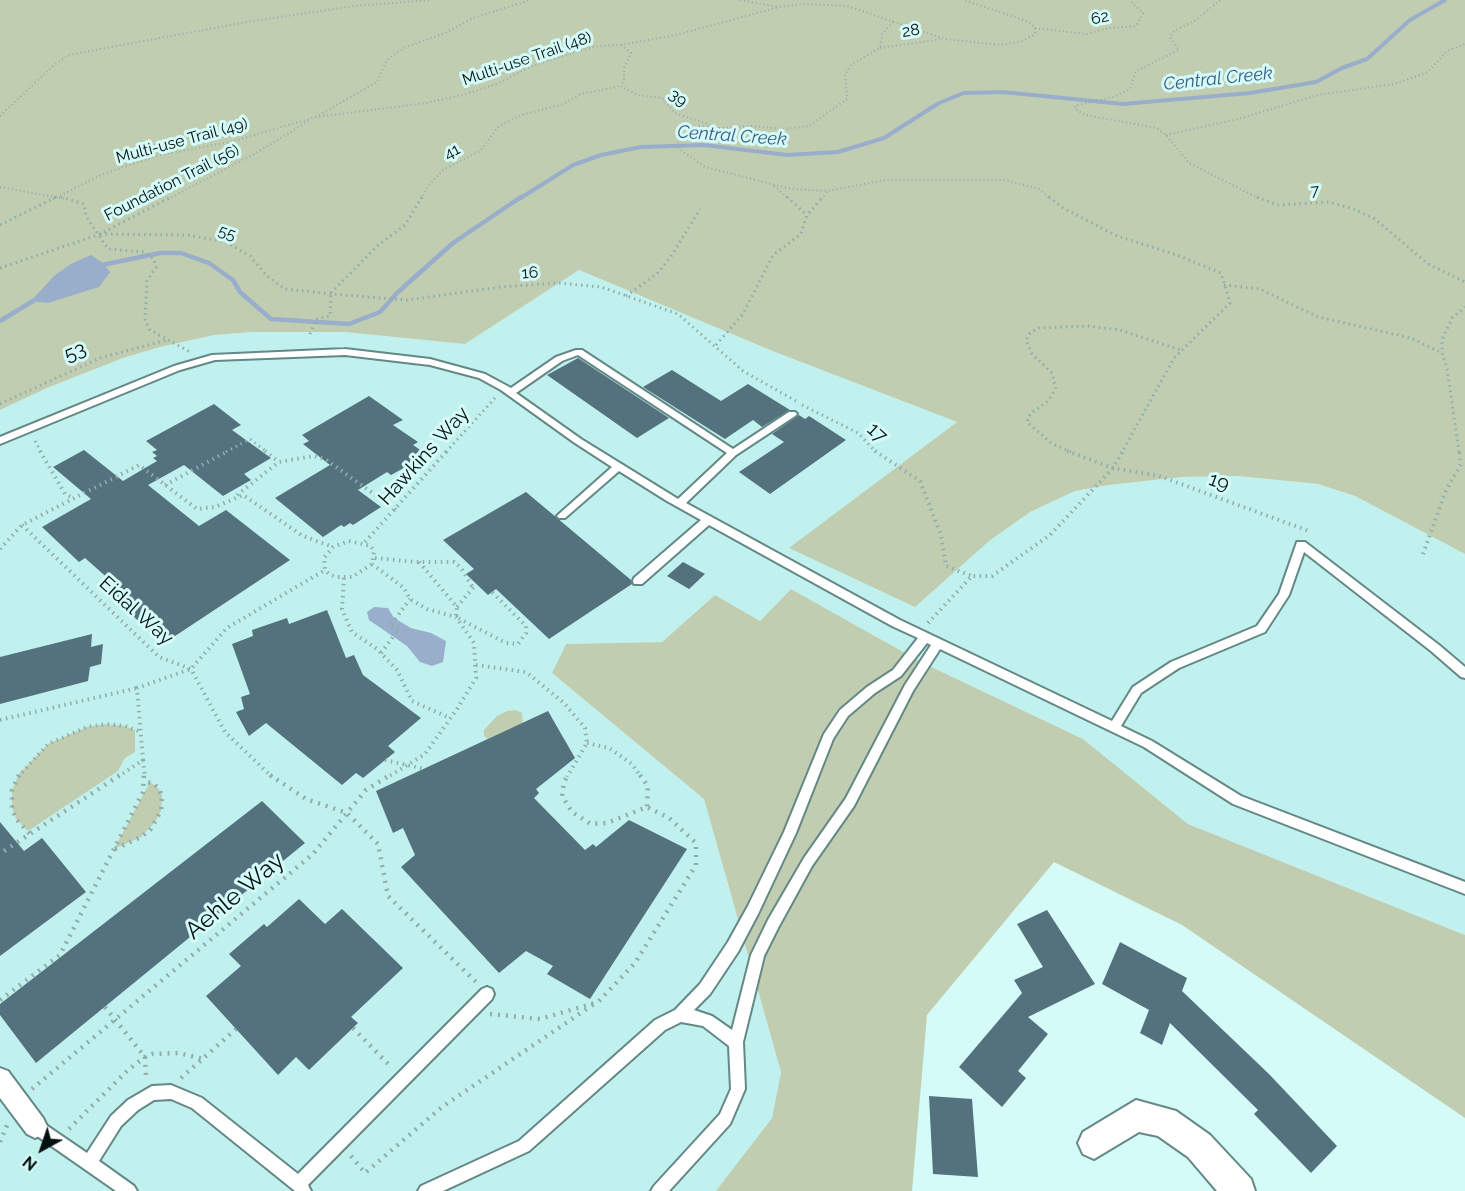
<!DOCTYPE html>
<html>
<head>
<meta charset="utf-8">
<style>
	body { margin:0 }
	#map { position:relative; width:1465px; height:1191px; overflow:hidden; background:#d5fbf8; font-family:Raleway,sans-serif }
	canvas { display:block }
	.north { position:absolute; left:12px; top:1119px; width:60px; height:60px; -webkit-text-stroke:4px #d5fbf8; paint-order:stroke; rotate:220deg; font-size:16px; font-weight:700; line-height:24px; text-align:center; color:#041110 }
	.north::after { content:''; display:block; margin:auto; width:21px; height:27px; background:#041110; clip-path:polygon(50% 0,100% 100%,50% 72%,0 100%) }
</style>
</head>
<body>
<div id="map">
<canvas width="1465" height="1191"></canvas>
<div class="north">N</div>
</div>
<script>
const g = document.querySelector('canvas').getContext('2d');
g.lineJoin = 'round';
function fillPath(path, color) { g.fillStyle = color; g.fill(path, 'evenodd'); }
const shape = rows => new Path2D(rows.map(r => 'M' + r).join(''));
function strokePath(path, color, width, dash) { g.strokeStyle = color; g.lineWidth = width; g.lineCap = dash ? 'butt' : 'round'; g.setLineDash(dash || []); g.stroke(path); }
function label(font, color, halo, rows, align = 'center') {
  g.font = font + ' Raleway,sans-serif'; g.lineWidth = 6; g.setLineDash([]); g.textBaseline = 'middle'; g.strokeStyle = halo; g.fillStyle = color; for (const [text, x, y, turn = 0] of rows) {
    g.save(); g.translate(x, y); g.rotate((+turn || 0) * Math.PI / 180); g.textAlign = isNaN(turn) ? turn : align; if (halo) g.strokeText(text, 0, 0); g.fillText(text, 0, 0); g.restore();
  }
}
const built = shape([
	[579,270,775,352,957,422,790,548,989,541,1030,512,1075,491,1109,485,1182,477,1238,476,1318,484,1355,496,1465,554,1465,935,1188,824,1083,739,923,663,791,589,760,621,715,595,662,642,566,644,552,673,704,799,781,1072,772,1118,717,1191,0,1191,0,410,47,388,123,358,160,347,214,335,252,332,345,332,465,344]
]);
const green = shape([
	[0,0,1465,0,1465,554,1355,496,1318,484,1238,476,1182,477,1109,485,1075,491,1030,512,989,541,915,607,789,548,957,422,775,352,579,270,465,344,345,332,252,332,214,335,160,347,123,358,47,388,0,410],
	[791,589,923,663,1083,739,1188,824,1465,935,1465,1118,1182,925,1054,862,927,1015,912,1191,716,1191,772,1118,781,1072,704,799,552,673,566,644,662,642,715,595,760,621],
	[516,710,522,713,523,723,488,739,484,736,484,730,497,716,507,711],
	[106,724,125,726,135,730,135,752,125,758,118,771,28,831,16,819,12,808,12,790,19,774,48,744,87,727],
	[150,782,159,789,162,796,161,811,155,822,141,837,114,849]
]);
const water = shape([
	[91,255,103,263,110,272,99,287,48,303,31,301,55,275,71,264],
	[374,607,388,608,394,618,411,628,431,633,446,641,443,662,432,666,420,662,407,646,369,620,367,612]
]);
const streamFar1 = shape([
	[519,199,573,165,601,155,641,147,704,145,787,155,838,152,884,138,939,103,964,93,1003,92,1123,104,1250,93,1316,82,1342,68,1367,59,1410,20,1445,0]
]);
const stream = shape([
	[97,266,160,253,181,253,209,263,233,280,240,292,271,319,349,324,380,312,397,293,453,243,521,197],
	[0,321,38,298]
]);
const building = shape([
	[578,358,669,418,637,438,547,375],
	[672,370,721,401,748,384,790,410,762,427,753,420,725,439,643,387],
	[369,396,403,420,393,425,418,442,413,445,426,454,402,469,391,475,387,472,358,490,381,507,353,525,350,523,344,527,341,525,323,537,275,498,330,465,303,444,309,441,302,435],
	[214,404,241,425,232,430,271,458,244,474,251,480,223,496,184,465,148,485,199,526,226,510,290,560,163,644,102,587,111,581,85,558,79,562,42,527,91,499,53,467,84,450,123,481,157,461,153,458,157,456,152,452,157,450,146,441],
	[799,415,805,419,809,416,846,440,770,494,739,472,784,442,772,434],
	[526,492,631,580,632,584,549,639,496,589,488,595,466,574,474,569,443,540],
	[683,562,705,574,689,589,667,576],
	[327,610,346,658,354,655,363,675,421,718,388,746,395,752,363,778,356,773,342,785,266,723,249,736,236,712,244,709,241,697,250,694,232,644,253,636,252,630,287,618,289,624],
	[92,634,91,647,103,644,101,664,90,667,88,681,0,704,0,657],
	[548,711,575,758,536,789,539,793,534,798,585,850,593,844,596,847,629,820,687,849,590,999,547,974,553,966,526,951,499,973,401,867,415,855,403,828,393,833,376,791],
	[262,801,305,843,36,1063,0,1015,0,1004],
	[0,822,24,851,42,838,86,892,0,956],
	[299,899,325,924,342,909,403,968,351,1017,358,1023,309,1070,296,1057,278,1075,206,996,241,966,229,954,264,924,267,927],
	[1047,910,1095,984,1028,1017,1048,1034,1018,1071,1026,1078,1002,1107,959,1067,1022,993,1014,980,1043,967,1017,924],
	[1120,942,1187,978,1182,991,1269,1074,1337,1146,1311,1173,1254,1114,1258,1110,1170,1023,1162,1045,1140,1033,1149,1010,1102,984],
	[929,1096,972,1099,978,1177,933,1174]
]);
const pathFar3 = shape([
	[740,0,778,7],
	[1220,0,1196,20,1174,31,1170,37,1179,50,1136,71,1130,89,1113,97,1075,106,1075,109,1085,115,1157,128,1166,135,1189,163,1260,199],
	[893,22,882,34,880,48,851,65,845,74,847,99,809,126,785,129,751,126,723,128,698,126,683,136,675,146,705,167,791,189,828,191,885,180,1005,180,1039,189,1051,199],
	[1035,28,1087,34,1110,28,1136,26,1143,13,1129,0],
	[621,45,631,53,624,68,624,80,621,86],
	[880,48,942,39],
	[621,86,637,95,662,98,675,113,713,126],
	[319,115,377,82,387,60,404,48,445,33,473,18,530,0],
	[0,116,53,66,68,55,247,22,354,6,430,0],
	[1166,135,1238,119,1318,95,1394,84,1428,72,1447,51,1465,44],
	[774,186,789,199],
	[0,187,66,199],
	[53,199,103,174,160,155,230,142,316,117,426,103,462,95,497,84,530,67,572,53,598,46,621,45,676,35,779,7,804,4,847,6,945,39,1001,45,1022,41,1035,34,1035,28,1029,22,964,0],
	[168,199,256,153,310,120],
	[421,199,429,185,443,170,480,151,499,126,521,115,561,105,581,94,621,86],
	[821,199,828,191]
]);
const pathFar2 = shape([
	[61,197,84,204,86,216,108,249,144,252,154,259,156,267,147,281,145,320,150,330,190,352],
	[787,197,807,215],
	[1049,197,1063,208,1117,236,1177,255,1221,273,1230,303,1174,358,1122,452],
	[1257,197,1277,205,1328,202,1354,209,1375,219,1428,264,1465,282],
	[0,225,56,197],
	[100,234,188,235,226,242,250,256,267,276,285,289,331,294,407,300,501,287,558,283,601,287,678,314,743,371,796,401],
	[0,268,100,234,171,197],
	[1224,285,1260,289,1318,317,1411,338,1442,353],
	[331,293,377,246,405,225,422,197],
	[626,296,657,274,672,255,700,209],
	[310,334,316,319,330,316,331,294],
	[716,345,743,314,773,255,801,234,807,215,823,197],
	[0,404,100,358,167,340],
	[802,405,858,433,876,452],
	[35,441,41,452],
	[226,452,250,439,267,452],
	[446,452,495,398],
	[1071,452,1051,443,1027,422,1030,414,1047,402,1056,389,1052,373,1032,354,1026,340,1030,333,1039,328,1087,326,1120,330,1181,350],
	[1459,452,1447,368,1442,353,1442,340,1452,318,1465,307]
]);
const pathFar1 = shape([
	[40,451,65,494,73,498],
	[265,451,279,462],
	[875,451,920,481,941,535,946,566,972,576],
	[1067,451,1113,468,1159,476,1309,531],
	[165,485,228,451],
	[237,495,279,462,313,456,325,459,396,510],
	[22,525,159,657,191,669,225,732,272,777],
	[349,541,371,546,374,551,372,564,352,577,336,577,329,574,325,570,324,558,333,547,349,541],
	[365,542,447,451],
	[0,549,22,525,139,465,197,509,215,507,243,495,303,536,333,547],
	[1423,554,1446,490,1461,464,1459,451],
	[375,558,415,562,454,562,461,568,473,588],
	[419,562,457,607,456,617,506,643,518,644,526,633,526,626,492,592],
	[372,564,404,588,410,599,427,609,456,617,474,643,476,678,457,709,425,754,388,777],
	[344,578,342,609,352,632,377,649,397,670,412,701,450,718],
	[457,607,476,584],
	[928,623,972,576,992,576,1050,535,1113,468,1123,451],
	[381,653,399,629,390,626,410,599],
	[476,665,526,672,564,703,585,728,587,743,567,777],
	[0,720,137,688],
	[587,743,609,748,632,764,641,777],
	[143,760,145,777],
	[18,777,48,744,87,727,106,724,125,726,141,732],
	[118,777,143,760,137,688,191,669,227,628,325,570]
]);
const path = shape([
	[19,775,12,790,12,808,16,819,30,834],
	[270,775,306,799,347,813,378,844,388,896,476,982],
	[640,775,648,786,647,807],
	[115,849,141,837,150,830,161,811,162,796,159,789,153,783,145,782],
	[4,851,120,775],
	[0,1000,60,955,143,792,144,775],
	[105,1007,145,1057,146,1077],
	[490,1014,540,1019,598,1002,635,963,696,865,696,843,669,818,647,807,607,823,591,824,572,812,562,796,564,782,568,775],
	[353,1028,392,1068],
	[181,1078,236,1029],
	[32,1089,313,854,366,790,390,775],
	[69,1129,128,1070,145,1057,152,1054,179,1053,203,1059],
	[0,1142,8,1123],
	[351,1156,365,1173,442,1107,594,1004]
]);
const service = shape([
	[345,349,430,359,485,374,511,388,556,357,576,350,582,350,733,449,789,412,795,412,797,414,795,416,736,455,686,503,900,620,1112,721,1133,687,1171,662,1257,626,1279,594,1296,545,1297,542,1305,542,1439,645,1465,667,1465,678,1461,677,1431,651,1304,552,1289,595,1265,632,1179,668,1141,693,1121,726,1152,741,1241,796,1465,882,1465,894,1233,804,1144,747,940,649,913,691,854,806,812,866,778,928,764,956,743,1042,745,1089,730,1124,669,1191,651,1191,654,1186,720,1114,731,1089,729,1046,703,1026,681,1022,665,1030,529,1151,443,1191,418,1191,421,1186,519,1141,655,1020,675,1010,700,984,728,942,748,906,784,832,824,734,840,710,867,687,893,670,918,638,892,626,709,525,642,584,634,584,633,581,634,578,701,520,667,501,619,471,565,518,559,518,557,516,559,514,612,467,575,443,501,390,479,378,430,365,345,355,215,360,180,370,0,444,0,437,174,366,212,355,345,349],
	[578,355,727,453,678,499,581,439,516,393,562,361,578,355],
	[927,643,931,645,905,685,846,798,804,858,768,920,751,955,732,1030,712,1016,694,1010,710,994,738,952,758,914,796,833,833,739,848,716,875,693,901,676,927,643],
	[487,987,492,989,494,994,492,999,308,1185,311,1191,295,1191,192,1108,171,1099,154,1100,138,1110,121,1126,99,1161,134,1186,137,1191,116,1191,30,1131,28,1126,30,1121,35,1119,40,1121,87,1153,111,1116,128,1100,152,1086,171,1085,202,1098,298,1174,482,989,487,987]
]);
const pedestrian = shape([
	[0,1068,8,1071,43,1118,47,1126,43,1134,35,1138,27,1134,0,1098,0,1068]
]);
const minor = shape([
	[1136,1100,1176,1111,1210,1135,1251,1179,1255,1191,1217,1191,1188,1157,1158,1136,1139,1132,1094,1159,1083,1154,1078,1143,1083,1132,1136,1100]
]);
const pathBridge = shape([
	[385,760,425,769]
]);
const farStreetnames = [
	["62",1100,18,-11],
	["28",911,31,-8],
	["Multi-use Trail (48)",527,59,-19],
	["39",678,98,37],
	["Multi-use Trail (49)",182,141,-15],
	["41",452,152,-28],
	["Foundation Trail (56)",172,183,-27],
	["7",1315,191,-4],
	["55",227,233,19],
	["16",530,273,-4]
];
const farWaternames = [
	["Central Creek",1218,79,-6],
	["Central Creek",732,136,4]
];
const streetNames = [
	["53",75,352,-23],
	["17",877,433,43],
	["Hawkins Way",424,456,-48],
	["19",1219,482,20],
	["Eidal Way",136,611,42]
];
const nearStreetnames = [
	["Aehle Way",235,896,-40]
];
fillPath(built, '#c1f1ee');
fillPath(green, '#c1cdb1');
fillPath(water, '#98aecb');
strokePath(streamFar1, '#98aecb', 4);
strokePath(stream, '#98aecb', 4.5);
fillPath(building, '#53727e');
strokePath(service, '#648885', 4);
strokePath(pedestrian, '#648885', 4);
strokePath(minor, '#648885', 4);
strokePath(pathFar3, '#8fadaa', 2, [1, 3]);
strokePath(pathFar2, '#8fadaa', 3, [1.5, 4]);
strokePath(pathFar1, '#8fadaa', 4, [1.5, 4.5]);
strokePath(path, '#8fadaa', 4.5, [2, 6]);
fillPath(service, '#fff');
fillPath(pedestrian, '#fff');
fillPath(minor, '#fff');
strokePath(pathBridge, '#8fadaa', 4, [1.5, 4.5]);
label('16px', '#041110', '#d5fbf8', farStreetnames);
label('italic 18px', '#395983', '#d5fbf8', farWaternames);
label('20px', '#041110', '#d5fbf8', streetNames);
label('24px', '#041110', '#d5fbf8', nearStreetnames);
</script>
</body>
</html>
